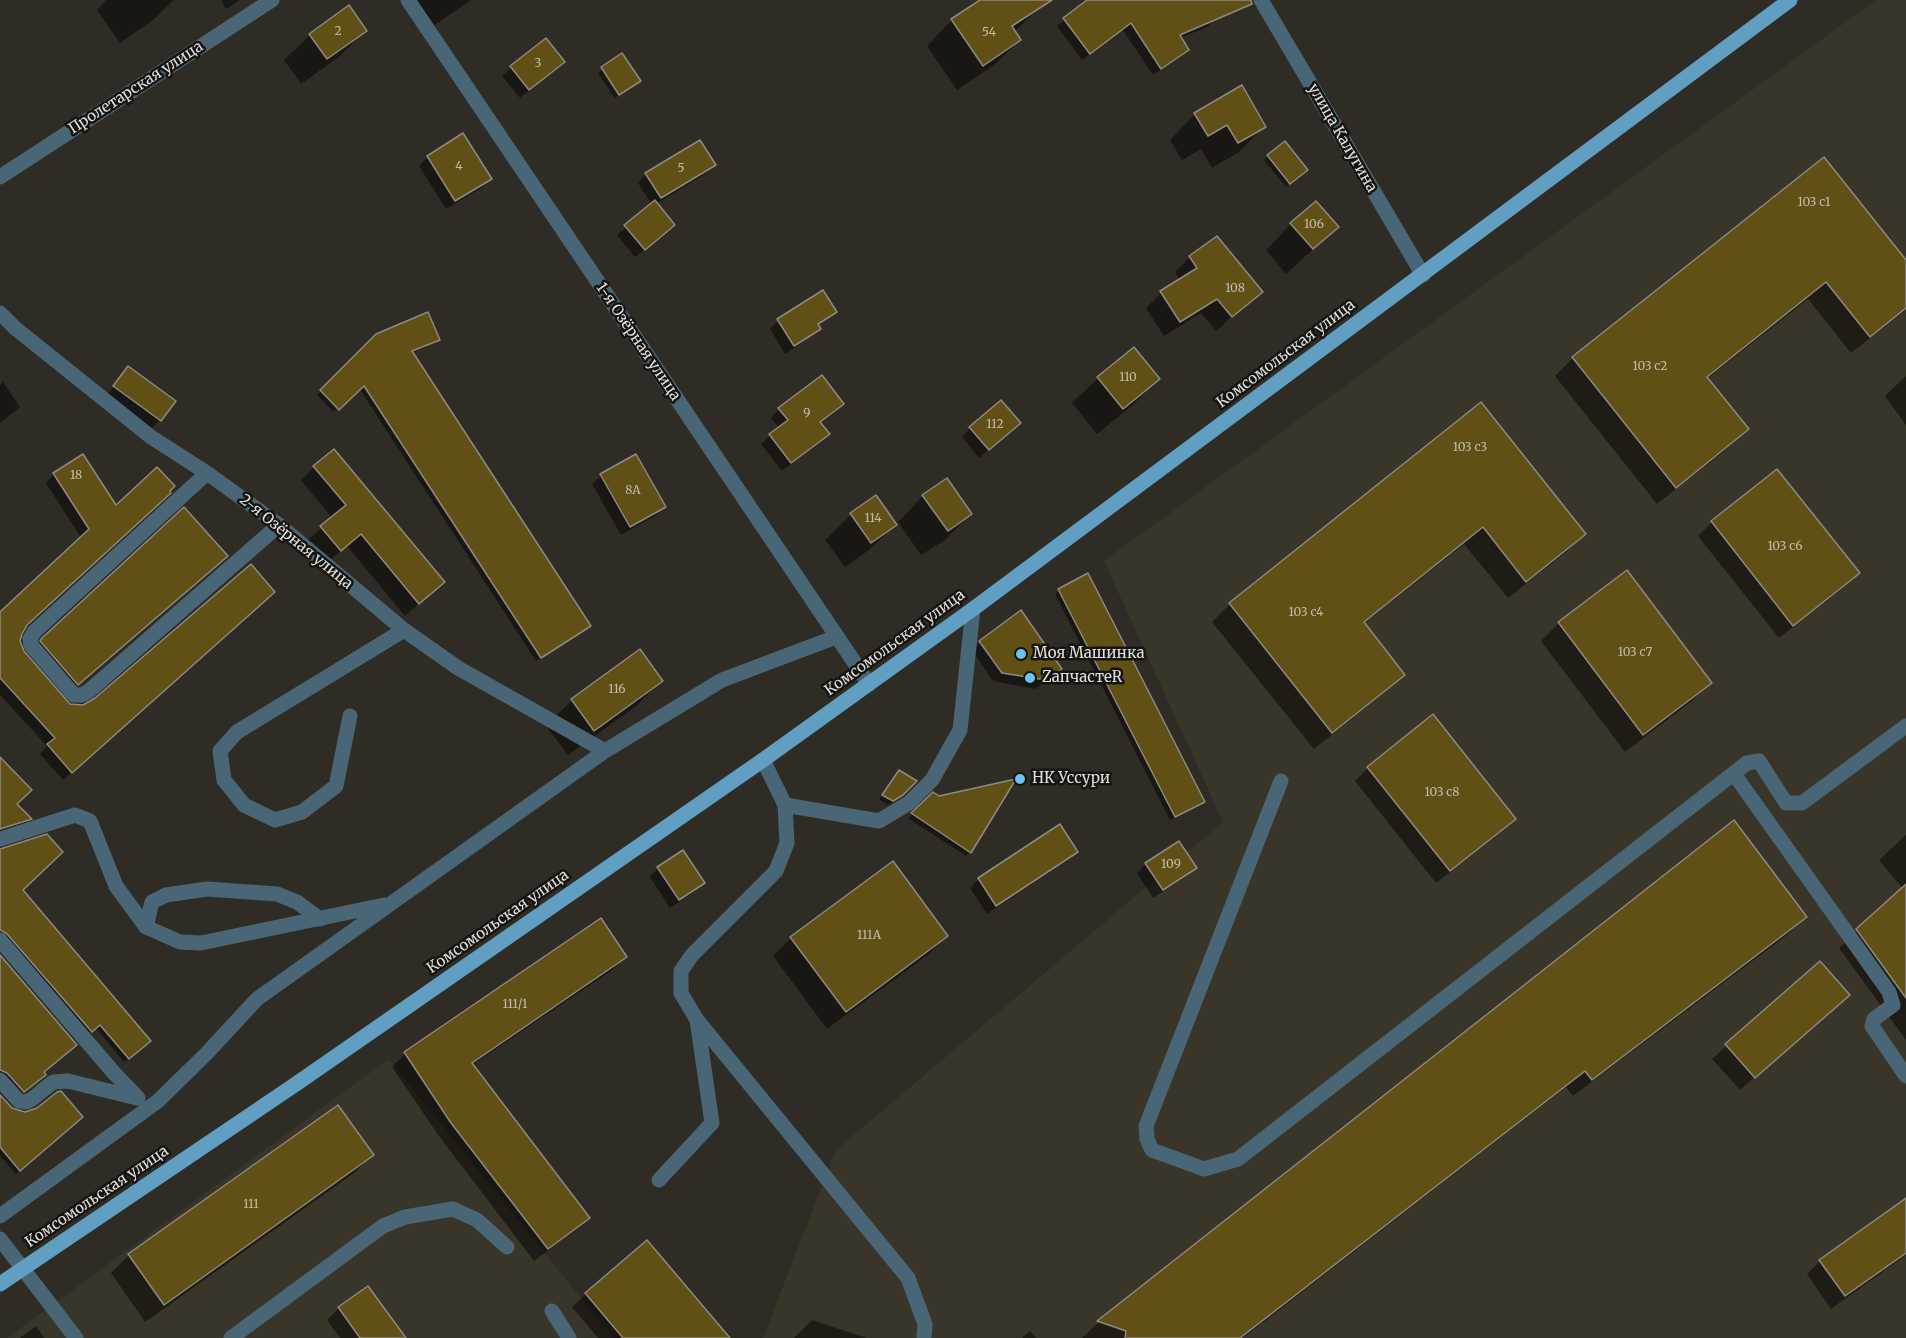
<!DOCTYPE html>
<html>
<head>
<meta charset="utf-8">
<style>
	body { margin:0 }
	canvas { display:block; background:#2e2c25 }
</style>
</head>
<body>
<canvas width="1906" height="1338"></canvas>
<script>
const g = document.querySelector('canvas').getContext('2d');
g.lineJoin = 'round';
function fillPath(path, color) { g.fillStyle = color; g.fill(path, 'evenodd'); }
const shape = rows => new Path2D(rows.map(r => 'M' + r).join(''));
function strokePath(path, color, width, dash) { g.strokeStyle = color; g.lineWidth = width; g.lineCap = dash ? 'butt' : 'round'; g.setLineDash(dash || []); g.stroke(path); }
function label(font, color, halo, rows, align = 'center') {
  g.font = font + ' Merriweather,serif'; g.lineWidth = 5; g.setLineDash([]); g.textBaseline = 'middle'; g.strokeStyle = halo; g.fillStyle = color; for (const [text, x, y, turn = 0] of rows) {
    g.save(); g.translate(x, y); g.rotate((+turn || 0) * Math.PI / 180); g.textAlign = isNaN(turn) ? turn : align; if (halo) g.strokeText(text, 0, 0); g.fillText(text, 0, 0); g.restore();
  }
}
const built = shape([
	[1876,0,1906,0,1906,1338,763,1338,836,1150,1223,822,1104,561],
	[389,1059,613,1338,7,1338]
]);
const shadow = shape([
	[106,0,174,0,153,20,120,43,97,10],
	[221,0,240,0,226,9],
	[408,0,471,0,426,31],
	[983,0,1040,0,1043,4,1014,32,1020,40,994,65,957,90,927,46,952,20],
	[1090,0,1203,0,1215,19,1207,27,1180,38,1187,50,1180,57,1153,75,1122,29,1082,60,1057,26],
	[365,31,340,56,301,84,284,60,310,35],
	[622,55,635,85,615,98,598,73],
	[563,62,520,98,502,76,511,68],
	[1195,114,1264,126,1239,152,1212,168,1201,149,1182,160,1170,140],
	[1268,156,1302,174,1286,187,1264,160],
	[428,157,490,179,481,188,446,209,419,166],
	[1824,159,1906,262,1906,310,1851,353,1808,299,1707,379,1747,429,1729,447,1657,504,1555,376,1573,358],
	[714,165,705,174,656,204,665,234,635,257,617,235,652,205,638,183,646,174],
	[1291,224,1337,227,1286,274,1266,250],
	[1190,257,1261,291,1216,331,1201,313,1164,336,1146,308,1161,293,1180,280,1175,272],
	[835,312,817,326,819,328,810,337,785,354,770,329,778,321],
	[376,336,438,339,434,343,412,353,589,626,536,661,359,388,334,412,317,395],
	[129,368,160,420,151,429,106,396],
	[1906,376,1906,425,1885,396],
	[1098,378,1158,379,1133,405,1097,434,1072,403],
	[3,382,20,407,0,423,0,385],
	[842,403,819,423,828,434,782,471,761,444,779,428,771,418,779,409],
	[1481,404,1584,534,1566,552,1508,598,1464,544,1363,624,1403,674,1385,692,1314,749,1212,622,1230,604],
	[970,428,1010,432,979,458,962,437],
	[314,467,443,582,405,616,347,546,326,563,307,541,332,518,301,480],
	[1777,471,1858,573,1844,587,1779,638,1698,536,1712,522],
	[54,474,116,507,25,626,19,641,22,652,66,703,73,706,82,706,265,600,63,780,40,754,47,746,0,695,0,614,82,539,46,483],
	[601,476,664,507,655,516,621,535,592,484],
	[923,496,970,514,945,540,921,555,898,522],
	[875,497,895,525,869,550,845,567,825,540,851,515],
	[184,509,222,560,74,688,38,644],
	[1627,573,1710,683,1692,701,1625,752,1541,641,1559,623],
	[1059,590,1203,802,1199,806,1170,820,1055,594],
	[980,641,1060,669,1036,689,993,681,972,650],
	[639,652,661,681,635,707,568,755,546,726,572,700],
	[0,759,15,804,29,819,26,822,0,831],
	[1368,768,1514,818,1501,832,1436,883,1355,781],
	[899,772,914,782,897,799,888,805,879,799],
	[934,794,970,852,966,856,908,818],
	[1733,822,1805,917,1787,935,1573,1096,1566,1087,1243,1338,1082,1338,1098,1323],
	[1059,826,1076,851,1068,860,987,914,970,888,979,879],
	[1906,835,1906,1040,1839,948,1903,889,1879,860],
	[0,849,21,890,145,1045,124,1062,96,1028,87,1035,0,936],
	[1146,864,1195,868,1186,877,1153,898,1137,873],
	[658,868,703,883,694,892,670,908,650,877],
	[600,920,625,957,612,970,472,1065,588,1217,575,1230,534,1261,439,1136,392,1067,405,1054],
	[946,936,929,954,827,1029,773,956,791,938],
	[0,957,43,1072,40,1079,19,1095,0,1076],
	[1819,963,1834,1008,1740,1090,1712,1059],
	[57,1093,77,1121,16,1174,0,1156,0,1096,11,1109,16,1112,31,1112],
	[338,1107,372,1155,354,1173,145,1322,111,1273,129,1255],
	[1906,1200,1906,1255,1831,1309,1807,1274,1820,1261],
	[368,1288,404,1338,340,1338,327,1320,339,1308],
	[586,1294,711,1338,598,1338,572,1307],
	[812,1320,867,1338,794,1338],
	[36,1326,44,1338,20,1338],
	[1030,1331,1036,1338,1022,1338]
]);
const building = shape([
	[980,0,1052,0,1012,26,1021,40,983,66,951,19,980,0],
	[1087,0,1251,0,1252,4,1180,35,1189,50,1161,69,1131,23,1090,54,1063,18,1087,0],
	[349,5,367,31,327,59,309,34,349,5],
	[546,38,565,62,529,90,510,66,546,38],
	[622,53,641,81,619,95,601,67,622,53],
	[1242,85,1266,127,1238,143,1227,125,1208,136,1194,113,1242,85],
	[463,133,492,179,455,201,427,156,463,133],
	[700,140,716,165,661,198,645,173,700,140],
	[1285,141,1308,170,1290,184,1267,155,1285,141],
	[1824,157,1906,260,1906,308,1870,337,1826,282,1707,377,1749,429,1676,488,1572,357,1824,157],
	[655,200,675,225,645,250,624,225,655,200],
	[1316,201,1339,227,1313,249,1290,223,1316,201],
	[1217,236,1263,292,1232,317,1217,299,1180,322,1160,291,1197,268,1189,256,1217,236],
	[823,290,837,312,818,324,821,329,794,346,777,319,823,290],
	[428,312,440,340,412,351,591,626,541,658,364,386,339,410,320,390,376,334,428,312],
	[1134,347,1160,379,1123,409,1097,377,1134,347],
	[128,366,176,401,161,421,113,386,128,366],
	[822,375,844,404,820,422,830,434,791,463,769,434,788,420,778,408,822,375],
	[1001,400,1021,423,989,450,969,427,1001,400],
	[1481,402,1586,534,1526,582,1483,527,1364,622,1405,675,1332,733,1229,603,1481,402],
	[334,449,445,582,419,604,361,534,341,551,320,526,346,505,313,466,334,449],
	[83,454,116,505,157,467,175,486,170,491,171,493,27,625,22,634,20,641,24,651,70,704,83,705,95,698,251,564,275,592,72,773,47,744,55,738,0,678,0,612,89,529,53,473,83,454],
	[636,454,666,507,630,527,600,474,636,454],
	[1777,469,1860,573,1793,626,1711,521,1777,469],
	[947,478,972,514,948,531,922,495,947,478],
	[876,495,897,525,871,543,850,513,876,495],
	[184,507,228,556,78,685,40,641,42,638,184,507],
	[1627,570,1712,683,1643,735,1558,622,1627,570],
	[1088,573,1205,802,1175,817,1058,589,1088,573],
	[1021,610,1062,669,1046,680,1002,673,979,641,1021,610],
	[640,649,663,681,594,731,571,699,640,649],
	[1433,714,1516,819,1450,871,1367,767,1433,714],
	[0,757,32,790,17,804,32,819,0,829,0,757],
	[899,770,917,781,903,795,893,801,882,795,899,770],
	[1016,779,971,853,911,813,933,792,939,796,1016,779],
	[1734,820,1807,917,1592,1080,1585,1071,1240,1338,1125,1338,1126,1331,1097,1321,1734,820],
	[1060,824,1078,852,996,906,978,878,1060,824],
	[47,834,63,852,23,890,151,1041,129,1059,100,1025,92,1032,7,934,0,930,0,849,47,834],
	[1179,841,1197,868,1163,890,1145,863,1179,841],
	[683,850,705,883,679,900,657,867,683,850],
	[893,861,948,936,846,1012,790,937,893,861],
	[1906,884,1906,998,1856,929,1906,884],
	[601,918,627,957,472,1063,590,1218,548,1249,451,1123,404,1052,601,918],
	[0,955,77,1045,44,1072,46,1075,24,1092,7,1073,0,1070,0,955],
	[1820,961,1850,995,1755,1078,1725,1044,1820,961],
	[61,1091,83,1117,20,1171,0,1147,0,1095,12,1108,25,1112,37,1108,57,1092,61,1091],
	[338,1105,374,1155,164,1305,128,1254,338,1105],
	[1906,1198,1906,1253,1845,1296,1819,1260,1906,1198],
	[647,1240,730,1338,623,1338,585,1293,647,1240],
	[368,1286,406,1338,360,1338,338,1307,368,1286]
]);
const service = shape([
	[0,313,15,328,151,437,207,473,279,525,404,630,458,668,605,751],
	[207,473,34,632,30,639,31,645,74,695,82,695,89,691,279,525],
	[350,716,336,786,302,812,275,820,244,805,224,780,220,751,237,732,404,630],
	[763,760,785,805,787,843,776,871,692,955,681,971,681,993,697,1020,908,1278,925,1324,924,1338],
	[1734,774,1889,992,1893,1005,1874,1019,1872,1026,1906,1076],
	[1281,781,1146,1126,1147,1139,1152,1150,1204,1169,1238,1159,1747,763,1759,761,1786,803,1802,803,1906,726],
	[785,805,879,821,909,803,932,780,960,730,973,609],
	[0,839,75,815,90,821,116,886,146,927,180,942,201,943,384,905],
	[146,927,152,902,166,895,207,889,277,894,297,902,320,919],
	[0,940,114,1073,138,1098],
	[0,1080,19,1101,26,1102,32,1099,53,1082,68,1081,137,1098],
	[659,1180,712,1123,697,1020],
	[0,1216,158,1101,207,1053,257,999,605,751,722,680,836,637],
	[0,1239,76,1338],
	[552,1311,569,1338],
	[231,1338,383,1226,405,1217,453,1209,477,1220,507,1247]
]);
const minor = shape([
	[408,0,869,684],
	[1261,0,1423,275],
	[0,177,272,0]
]);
const primary = shape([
	[296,1084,763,760,973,609,1790,0]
]);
const primaryBridge = shape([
	[0,1284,296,1084]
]);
const markers = [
	[1021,654,6,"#6cc3f2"],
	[1030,678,6,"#6cc3f2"],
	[1020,779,6,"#6cc3f2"]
];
const numberNames = [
	["2",338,32],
	["54",989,33],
	["3",538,64],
	["4",459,167],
	["5",681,169],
	["103 с1",1814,203],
	["106",1314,225],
	["108",1235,289],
	["103 с2",1650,367],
	["110",1128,378],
	["9",807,414],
	["112",995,425],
	["103 с3",1470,448],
	["18",76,476],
	["8А",633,491],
	["114",873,519],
	["103 с6",1785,547],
	["103 с4",1306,613],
	["103 с7",1635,653],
	["116",617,690],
	["103 с8",1442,793],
	["109",1171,865],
	["111А",869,936],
	["111/1",515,1005],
	["111",251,1205]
];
const streetNames = [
	["Пролетарская улица",136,88,-33],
	["улица Калугина",1342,138,60],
	["1-я Озёрная улица",638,342,56],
	["Комсомольская улица",1286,354,-37],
	["2-я Озёрная улица",296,542,39],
	["Комсомольская улица",895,643,-36],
	["Комсомольская улица",498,922,-35],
	["Комсомольская улица",97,1197,-34]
];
const poiNames = [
	["Моя Машинка",1033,654],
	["ZапчастеR",1042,678],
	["НК Уссури",1032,779]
];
fillPath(built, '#393529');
fillPath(shadow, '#0007');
fillPath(building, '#615015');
strokePath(building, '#8c8a82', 1.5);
strokePath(service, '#496677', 15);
strokePath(minor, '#496677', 15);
strokePath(primary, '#609fc2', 15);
strokePath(primaryBridge, '#609fc2', 15);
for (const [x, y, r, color] of markers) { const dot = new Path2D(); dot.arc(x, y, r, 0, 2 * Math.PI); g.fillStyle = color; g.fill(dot); strokePath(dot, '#151411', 2); }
label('12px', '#c0bbaa', null, numberNames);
label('15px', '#e0dfdb', '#151411', streetNames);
label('15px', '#e0dfdb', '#151411', poiNames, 'left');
</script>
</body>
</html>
